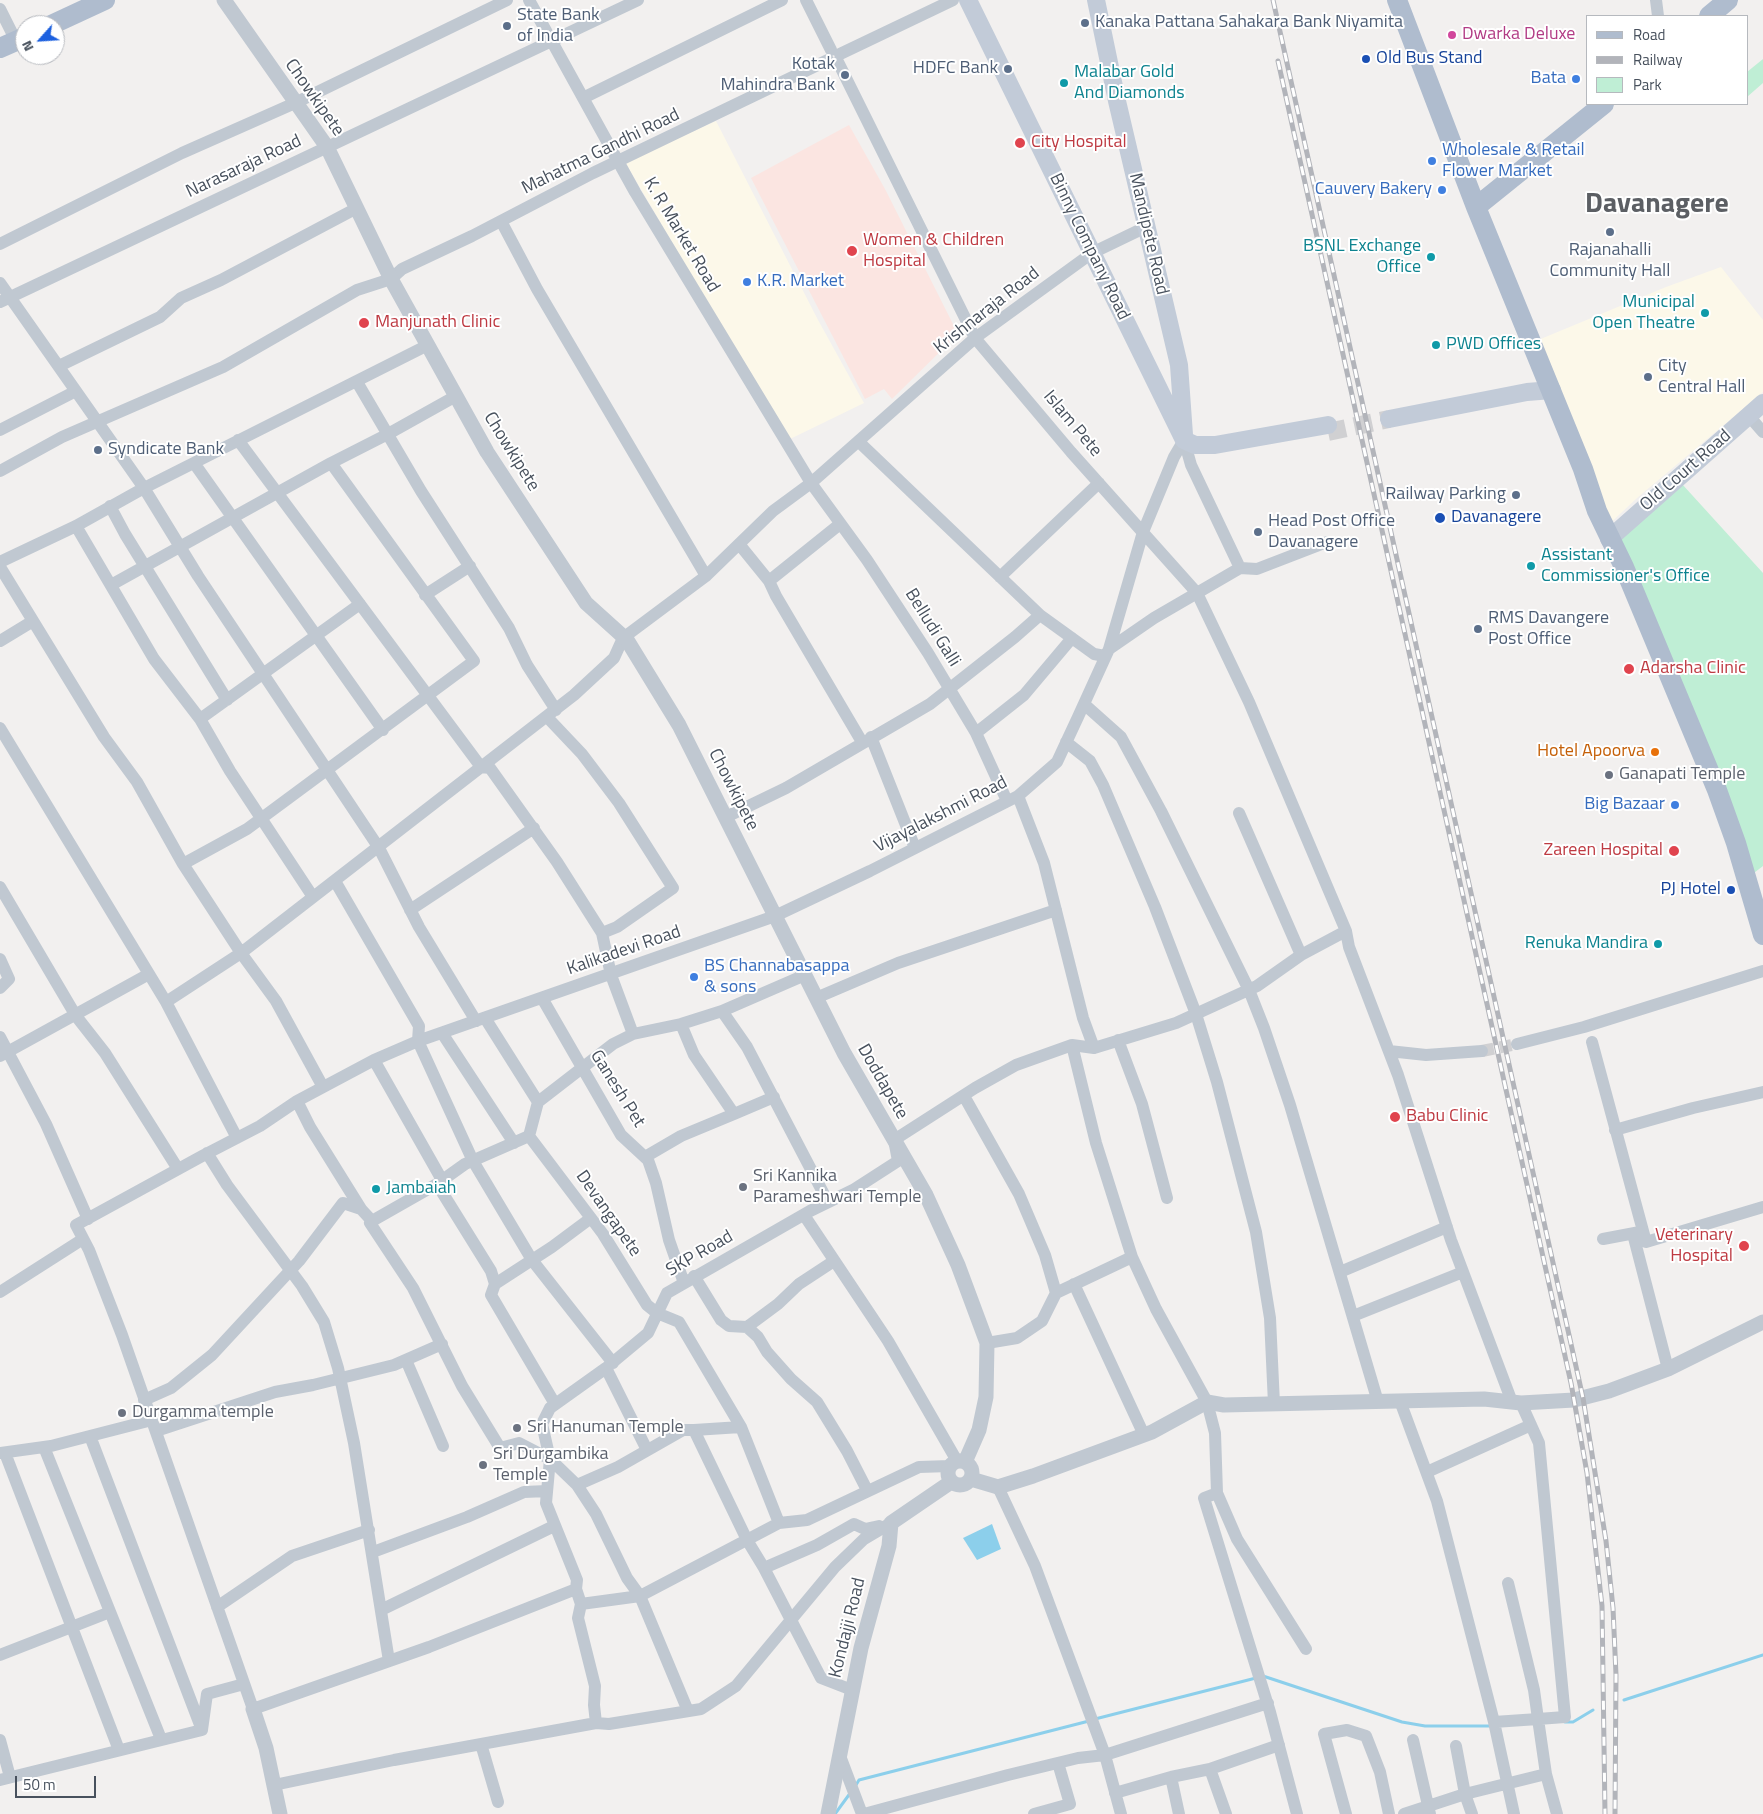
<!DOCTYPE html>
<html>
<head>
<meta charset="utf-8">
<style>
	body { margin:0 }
	#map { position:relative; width:1763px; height:1814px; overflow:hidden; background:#f2f0ef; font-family:"Titillium Web",sans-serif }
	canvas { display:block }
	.legend { position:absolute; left:1586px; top:15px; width:162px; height:90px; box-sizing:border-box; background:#fff; border:1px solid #b6b9be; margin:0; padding:6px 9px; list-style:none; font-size:15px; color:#48515d }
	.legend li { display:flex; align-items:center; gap:10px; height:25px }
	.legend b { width:25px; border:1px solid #b6b9be }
	.north { position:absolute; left:15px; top:15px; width:50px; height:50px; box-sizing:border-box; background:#fff; border:1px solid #b6b9be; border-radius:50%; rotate:244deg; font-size:14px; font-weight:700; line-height:20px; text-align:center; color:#48515d }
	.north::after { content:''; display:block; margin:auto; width:18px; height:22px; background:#1c60df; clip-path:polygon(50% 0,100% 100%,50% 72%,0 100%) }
	.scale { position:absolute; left:15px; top:1776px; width:81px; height:22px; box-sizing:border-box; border:2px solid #48515d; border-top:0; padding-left:6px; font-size:15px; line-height:18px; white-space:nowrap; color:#48515d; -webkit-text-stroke:4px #fff; paint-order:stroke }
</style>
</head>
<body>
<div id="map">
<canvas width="1763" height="1814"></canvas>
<ul class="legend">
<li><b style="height:6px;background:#afbcce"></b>Road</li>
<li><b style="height:6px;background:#b2b4ba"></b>Railway</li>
<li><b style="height:14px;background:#bfeed5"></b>Park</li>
</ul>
<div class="north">N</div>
<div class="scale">50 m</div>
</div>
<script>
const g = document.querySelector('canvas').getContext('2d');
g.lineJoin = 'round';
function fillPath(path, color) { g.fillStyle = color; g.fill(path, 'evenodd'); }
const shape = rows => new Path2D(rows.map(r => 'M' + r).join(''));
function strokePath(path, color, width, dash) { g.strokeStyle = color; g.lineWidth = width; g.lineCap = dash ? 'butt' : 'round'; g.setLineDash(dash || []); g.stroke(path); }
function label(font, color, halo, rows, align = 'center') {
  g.font = font + ' "Titillium Web",sans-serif'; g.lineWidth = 4; g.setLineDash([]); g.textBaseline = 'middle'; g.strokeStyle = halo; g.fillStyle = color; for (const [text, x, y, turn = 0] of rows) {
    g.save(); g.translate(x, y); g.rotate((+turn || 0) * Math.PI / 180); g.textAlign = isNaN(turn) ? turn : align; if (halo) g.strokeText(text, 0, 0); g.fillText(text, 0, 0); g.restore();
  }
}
const commercial = shape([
	[716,121,818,320,864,403,788,440,625,162],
	[1721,267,1763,320,1763,392,1637,498,1604,529,1531,343,1666,287]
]);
const medical = shape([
	[849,125,885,189,958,334,892,399,884,389,865,399,751,178]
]);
const green = shape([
	[1763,59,1763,83,1747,97,1747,72],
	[1682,484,1763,573,1763,866,1750,876,1615,542]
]);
const water = shape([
	[992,1524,1001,1549,977,1560,963,1538]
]);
const stream = shape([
	[1263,1676,1402,1722,1425,1726,1491,1726],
	[1624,1700,1763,1655],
	[1095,1719,1256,1678],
	[1565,1722,1573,1722,1593,1710],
	[856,1785,859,1780,1089,1721],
	[835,1814,851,1792]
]);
const minorTunnel = shape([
	[1482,1051,1517,1044]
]);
const secondaryTunnel = shape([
	[1328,432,1389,419]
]);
const minor = shape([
	[529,0,635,192,811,483,867,560,928,653,976,733,1007,801],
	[806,0,831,50],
	[1656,0,1658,16],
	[0,9,16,41],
	[840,54,953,0],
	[838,62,975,338,1071,452,1197,593,1249,702,1346,931,1349,947,1398,1075,1451,1240,1512,1402],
	[583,98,782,0],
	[501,221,537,289,706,576],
	[0,244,182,153,295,103,507,0],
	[0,283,144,488,76,526,0,562],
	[0,302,638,0],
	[428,345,144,488,198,576,379,848,419,927,476,1021],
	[59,366,160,317,181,298,221,280,357,208],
	[357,382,421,491,509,628,527,665,556,710],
	[1749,416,1763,432],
	[0,430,76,391],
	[238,440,481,767,490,768,557,862,602,933,611,975,633,1034,613,1044,538,1102,529,1136,465,1164,437,1184,372,1221],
	[859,442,1040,615,1094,654,1105,656],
	[194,463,383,730],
	[331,463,388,434,456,396],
	[0,471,62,437,223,367,357,290,391,279,402,269,472,236,593,173,828,60],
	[110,506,125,534,227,700],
	[76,526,154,659,200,719],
	[739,544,769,581,776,596,862,742],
	[0,567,104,737,137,782,183,864,241,953,276,1001,323,1087],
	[1240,568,1257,569,1327,542],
	[1000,577,1099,483],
	[769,581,840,524],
	[111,585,331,463,474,661,247,829,183,864],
	[425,595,470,566],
	[0,641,33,621],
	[1109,649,1154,618,1240,568,1191,465,1184,440],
	[1084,704,1121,737,1161,811,1249,990,1264,1028,1290,1105,1378,1402],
	[547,717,582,754,619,803,673,888,617,927,602,933],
	[0,728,166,1002,237,1138],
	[976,733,1024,695,1072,638],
	[871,737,915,848],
	[1066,742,1090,761,1103,785,1155,907,1196,1014,1217,1082,1256,1232,1270,1318,1274,1404],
	[1018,796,1044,863,1083,1018,1094,1048],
	[1239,813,1301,955],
	[726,817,786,788,930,704,1015,637,1040,615],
	[335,881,419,1026,418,1041,473,1161,532,1260,613,1363],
	[0,887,76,1016,105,1053,178,1169],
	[313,897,230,771,200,719,360,604],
	[410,910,534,828],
	[0,959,9,979,0,988],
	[542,998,621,1135,648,1160,656,1183,669,1240,684,1283],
	[816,998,898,963,1056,910],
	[166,1002,241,953,574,695,614,658,623,638,706,576,773,511,811,483,975,338,1092,253,1148,226],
	[722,1011,805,975],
	[485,1018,538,1102],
	[681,1024,694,1055,734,1114,774,1097],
	[442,1033,514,1143],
	[633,1034,681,1024,722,1011,747,1047,828,1202],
	[0,1037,46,1124,88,1219],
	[1118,1040,1142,1104,1167,1198],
	[1592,1042,1646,1242,1763,1207],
	[1517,1044,1584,1027,1763,971],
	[1072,1045,1096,1143,1132,1257,1156,1309,1207,1402,1215,1433,1217,1493],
	[1389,1051,1426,1055,1482,1051],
	[0,1056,149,974],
	[374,1060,442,1180],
	[964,1096,1019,1194,1045,1255,1056,1293],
	[297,1101,310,1127,361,1209,372,1221,370,1223,413,1288,462,1386,500,1448,519,1443,550,1459],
	[1615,1130,1693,1108,1763,1092],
	[529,1136,603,1234,647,1305,657,1313,679,1322,741,1427,779,1523],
	[207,1153,227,1185,302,1286,324,1322,338,1368,354,1443,389,1661],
	[645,1157,681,1136,734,1114],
	[437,1184,491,1271,495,1284,491,1295,555,1404],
	[804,1215,888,1341,957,1461],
	[1633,1234,1668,1369],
	[1603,1239,1640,1232],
	[1340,1272,1447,1227],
	[694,1276,721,1320,729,1326,747,1327,758,1337,767,1352,791,1379,817,1402,847,1451,867,1490],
	[495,1284,552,1247,591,1218],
	[1074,1284,1144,1435],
	[0,1292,83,1239],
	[1353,1316,1463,1272],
	[747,1327,778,1304,799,1284,834,1261],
	[987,1343,1017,1338,1042,1321,1056,1293,1132,1257],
	[406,1360,443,1446],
	[606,1368,647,1450],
	[144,1400,171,1388,212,1355,299,1261,343,1203,361,1209],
	[1400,1401,1437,1501,1494,1722,1514,1814],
	[694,1430,741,1427],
	[156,1431,275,1392,313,1385,394,1365,442,1344],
	[90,1436,202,1730],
	[44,1447,161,1739],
	[0,1453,51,1446,152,1420],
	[5,1453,119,1750],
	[550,1459,542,1424,550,1408,606,1368,648,1333,667,1293,810,1211,853,1190,898,1161,894,1140,975,1088,1016,1065,1072,1045,1094,1048,1176,1023,1257,986,1301,955,1346,931],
	[1427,1472,1531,1425],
	[577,1485,618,1467,683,1430,694,1430,747,1540,764,1568,817,1545,854,1524,865,1529,879,1526],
	[998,1487,1035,1566,1105,1755,1121,1814],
	[373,1552,467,1517,524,1492,547,1491],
	[764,1568,821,1678,852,1690],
	[1508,1583,1534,1690,1538,1719,1565,1717,1539,1443,1521,1403],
	[576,1589,429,1647,253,1709,122,1335,89,1250,76,1225,204,1155,260,1126,297,1101,374,1060,418,1041,775,916,870,871,1018,796,1057,762,1078,717,1109,649,1143,532,1174,457,1184,440],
	[581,1604,578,1618,595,1686,594,1705,596,1723],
	[217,1607,292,1556,369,1530],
	[381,1610,554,1526],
	[0,1655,110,1612],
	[688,1711,640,1596,627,1578,596,1514,577,1485,550,1459,546,1503,577,1580,576,1589,581,1604,640,1596,779,1523,807,1520,919,1467,950,1466],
	[1494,1722,1538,1719,1546,1774,1557,1814],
	[0,1740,10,1777],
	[1413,1740,1430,1814],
	[481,1744,498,1802],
	[1456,1746,1465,1794,1472,1814],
	[839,1753,862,1814],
	[1210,1769,1279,1745],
	[0,1780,202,1730,207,1694,244,1684],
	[274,1785,394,1760,596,1723,609,1724,701,1709,736,1686,835,1567,864,1539,891,1523],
	[1115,1793,1171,1777],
	[864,1814,1008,1775,1078,1758,1105,1755,1268,1703],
	[1034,1814,1070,1804,1058,1763],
	[1179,1814,1171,1777,1210,1769,1226,1814],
	[1297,1814,1270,1712,1204,1498,1217,1493,1237,1539,1306,1649],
	[1346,1814,1324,1734,1347,1730,1366,1736,1380,1772,1389,1814],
	[1404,1814,1465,1794,1546,1774]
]);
const tertiary = shape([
	[224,0,327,147,391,279,487,452,586,603,627,640,679,725,844,1053,926,1195,958,1265,987,1343,986,1397,979,1430,965,1462],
	'948 1473a12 12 0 1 1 24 0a12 12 0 1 1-24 0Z',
	[971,1479,998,1487,1033,1476,1152,1432,1207,1402,1224,1405,1484,1399,1521,1403,1574,1400,1609,1391,1668,1369,1763,1322],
	[253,1709,266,1748,280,1814],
	[828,1814,861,1648,889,1546,891,1523,951,1482]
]);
const secondary = shape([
	[968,0,1184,440],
	[1096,0,1117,101,1179,365,1184,435],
	[1389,419,1527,392,1552,390],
	[1184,440,1195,445,1215,445,1328,425],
	[1609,539,1763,403]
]);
const primary = shape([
	[1397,0,1476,207,1583,469,1597,511,1624,567,1717,790,1736,843,1763,935],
	[1709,16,1728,0],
	[51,25,105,0],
	[0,48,25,37],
	[1476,207,1604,104]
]);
const rail = shape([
	[1273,0,1583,1398,1606,1541,1613,1608,1616,1675,1615,1814],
	[1278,61,1571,1383,1587,1473,1602,1606,1605,1814]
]);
const markers = [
	[1085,23,5,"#5c6f8a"],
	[507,26,5,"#5c6f8a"],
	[1452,35,5,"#d1479c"],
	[1366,59,5,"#1a4fb4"],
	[1008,69,5,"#5c6f8a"],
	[845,75,5,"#5c6f8a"],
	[1576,79,5,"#3f7fe0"],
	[1064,83,5,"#0f9aa8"],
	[1020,143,6,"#e0444e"],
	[1432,161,5,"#3f7fe0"],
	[1442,190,5,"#3f7fe0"],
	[1610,232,5,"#5c6f8a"],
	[852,251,6,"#e0444e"],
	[1431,257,5,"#0f9aa8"],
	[747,282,5,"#3f7fe0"],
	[1705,313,5,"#0f9aa8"],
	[364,323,6,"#e0444e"],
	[1436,345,5,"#0f9aa8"],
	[1648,377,5,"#5c6f8a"],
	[98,450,5,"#5c6f8a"],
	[1516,495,5,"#5c6f8a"],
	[1440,518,6,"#1a4fb4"],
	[1258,532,5,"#5c6f8a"],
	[1531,566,5,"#0f9aa8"],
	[1478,629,5,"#5c6f8a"],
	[1629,669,6,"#e0444e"],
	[1655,752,5,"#e8710a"],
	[1609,775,5,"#6b7280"],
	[1675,805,5,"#3f7fe0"],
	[1674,851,6,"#e0444e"],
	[1731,890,5,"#1a4fb4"],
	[1658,944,5,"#0f9aa8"],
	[694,977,5,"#3f7fe0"],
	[1395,1117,6,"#e0444e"],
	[743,1187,5,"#6b7280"],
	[376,1189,5,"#0f9aa8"],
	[1744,1246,6,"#e0444e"],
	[122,1413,5,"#6b7280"],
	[517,1428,5,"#6b7280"],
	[483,1465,5,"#6b7280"]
];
const serviceNames = [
	["State Bank",517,16],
	["of India",517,37],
	["Kanaka Pattana Sahakara Bank Niyamita",1095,23],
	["Kotak",835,65,"right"],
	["Mahindra Bank",835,86,"right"],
	["HDFC Bank",998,69,"right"],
	["Rajanahalli",1610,251,"center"],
	["Community Hall",1610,272,"center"],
	["City",1658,367],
	["Central Hall",1658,388],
	["Syndicate Bank",108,450],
	["Railway Parking",1506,495,"right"],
	["Head Post Office",1268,522],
	["Davanagere",1268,543],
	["RMS Davangere",1488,619],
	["Post Office",1488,640]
];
const hotelNames = [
	["Dwarka Deluxe",1462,35]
];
const transitNames = [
	["Old Bus Stand",1376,59],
	["Davanagere",1451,518],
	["PJ Hotel",1721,890,"right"]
];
const cultureNames = [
	["Malabar Gold",1074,73],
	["And Diamonds",1074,94],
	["BSNL Exchange",1421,247,"right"],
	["Office",1421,268,"right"],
	["Municipal",1695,303,"right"],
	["Open Theatre",1695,324,"right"],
	["PWD Offices",1446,345],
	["Assistant",1541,556],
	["Commissioner's Office",1541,577],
	["Renuka Mandira",1648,944,"right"],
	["Jambaiah",386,1189]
];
const shopNames = [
	["Bata",1566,79],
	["Wholesale & Retail",1442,151,"left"],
	["Flower Market",1442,172,"left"],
	["Cauvery Bakery",1432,190],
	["K.R. Market",757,282,"left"],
	["Big Bazaar",1665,805],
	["BS Channabasappa",704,967,"left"],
	["& sons",704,988,"left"]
];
const streetNames = [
	["Chowkipete",314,98,55],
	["Mahatma Gandhi Road",601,152,-26],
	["Narasaraja Road",244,167,-25],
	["Mandipete Road",1148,234,77],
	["K. R Market Road",681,235,59],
	["Binny Company Road",1089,247,64],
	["Krishnaraja Road",987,311,-38],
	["Islam Pete",1072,424,50],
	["Chowkipete",511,452,58],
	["Old Court Road",1686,471,-41],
	["Belludi Galli",932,628,58],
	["Chowkipete",733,790,63],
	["Vijayalakshmi Road",941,815,-27],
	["Kalikadevi Road",624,951,-19],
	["Doddapete",882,1082,60],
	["Ganesh Pet",617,1089,58],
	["Devangapete",608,1214,55],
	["SKP Road",700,1254,-30],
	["Kondajji Road",848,1628,-76]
];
const healthNames = [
	["City Hospital",1031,143],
	["Women & Children",863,241],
	["Hospital",863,262],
	["Manjunath Clinic",375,323],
	["Adarsha Clinic",1640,669],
	["Zareen Hospital",1663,851,"right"],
	["Babu Clinic",1406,1117],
	["Veterinary",1733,1236,"right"],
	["Hospital",1733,1257,"right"]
];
const foodNames = [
	["Hotel Apoorva",1645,752]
];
const worshipNames = [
	["Ganapati Temple",1619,775],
	["Sri Kannika",753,1177],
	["Parameshwari Temple",753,1198],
	["Durgamma temple",132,1413],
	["Sri Hanuman Temple",527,1428],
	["Sri Durgambika",493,1455],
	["Temple",493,1476]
];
const townNames = [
	["Davanagere",1657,205]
];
fillPath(commercial, '#fcf8e9');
fillPath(medical, '#fbe5e1');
fillPath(green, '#bfeed5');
fillPath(water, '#8ccfeb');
strokePath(stream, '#8ccfeb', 3);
strokePath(minorTunnel, '#d0d0d2', 12, [12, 6]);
strokePath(secondaryTunnel, '#d0d0d2', 18, [18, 9]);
strokePath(minor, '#c0c8d1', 12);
strokePath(tertiary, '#c0c8d1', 15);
strokePath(secondary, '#c2cbd8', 18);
strokePath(primary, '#afbcce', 20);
strokePath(rail, '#b2b4ba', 5);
strokePath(rail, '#fff', 3, [9]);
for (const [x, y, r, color] of markers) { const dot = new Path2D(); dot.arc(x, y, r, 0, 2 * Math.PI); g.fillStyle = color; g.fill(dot); strokePath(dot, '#fff', 2); }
label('18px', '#4e5e75', '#fff', serviceNames, 'left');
label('18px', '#b23c85', '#fff', hotelNames, 'left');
label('18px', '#164399', '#fff', transitNames, 'left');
label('18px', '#0d838f', '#fff', cultureNames, 'left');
label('18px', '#366cbe', '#fff', shopNames, 'right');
label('18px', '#48515d', '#fff', streetNames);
label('18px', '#be3a42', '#fff', healthNames, 'left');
label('18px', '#c56008', '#fff', foodNames, 'right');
label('18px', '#5b616d', '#fff', worshipNames, 'left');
label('bold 28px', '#5c5f64', '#fff', townNames);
</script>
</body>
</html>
